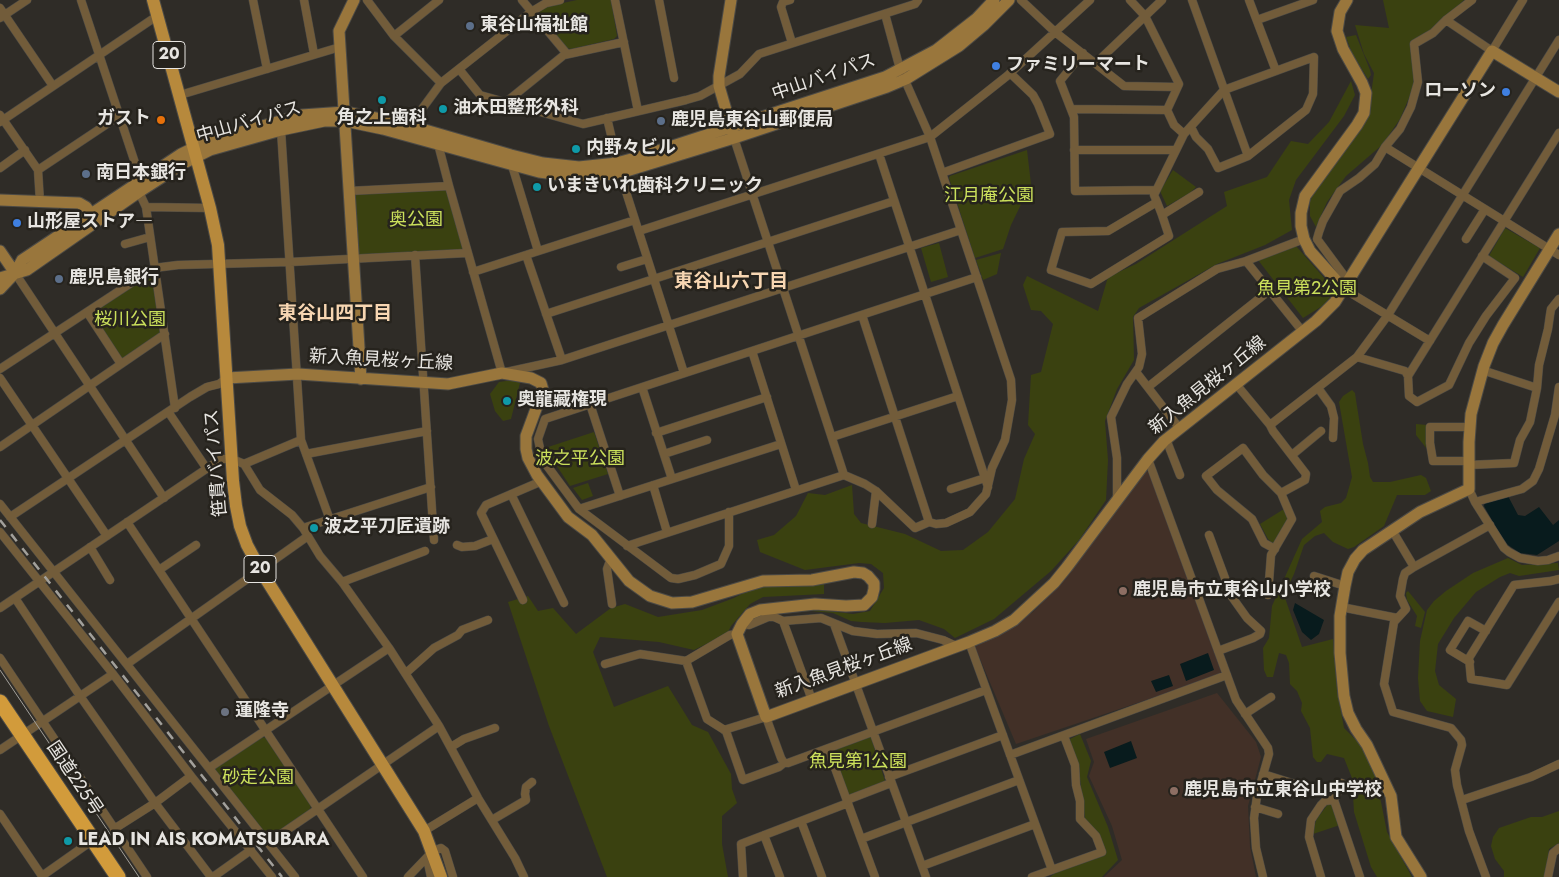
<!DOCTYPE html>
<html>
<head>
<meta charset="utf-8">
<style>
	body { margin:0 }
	canvas { display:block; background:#2f2c27 }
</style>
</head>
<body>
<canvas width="1559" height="877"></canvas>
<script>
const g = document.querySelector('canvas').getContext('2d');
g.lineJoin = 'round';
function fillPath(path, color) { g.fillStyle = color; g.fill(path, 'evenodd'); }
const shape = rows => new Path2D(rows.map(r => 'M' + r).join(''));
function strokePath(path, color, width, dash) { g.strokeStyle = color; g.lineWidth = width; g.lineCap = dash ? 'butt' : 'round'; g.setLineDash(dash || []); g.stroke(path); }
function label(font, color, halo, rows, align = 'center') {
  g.font = font + ' Jost,"Noto Sans JP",sans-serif'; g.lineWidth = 5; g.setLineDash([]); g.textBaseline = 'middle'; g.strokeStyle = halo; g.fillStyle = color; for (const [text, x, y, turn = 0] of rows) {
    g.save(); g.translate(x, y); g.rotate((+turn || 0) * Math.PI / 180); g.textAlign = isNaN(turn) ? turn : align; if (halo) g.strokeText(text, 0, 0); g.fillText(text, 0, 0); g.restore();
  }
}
const education = shape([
	[1150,471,1221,671,1220,675,1016,744,975,647,1033,612,1073,569,1145,472],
	[1217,693,1256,742,1261,757,1248,806,1250,847,1256,877,1104,877,1122,860,1112,826,1089,776,1094,762,1086,739]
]);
const green = shape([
	[577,0,611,0,617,36,614,39,571,49,567,48,539,15,540,10,544,7],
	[1383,0,1464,0,1431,32,1413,43,1414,86,1400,119,1382,145,1346,176,1327,202,1316,227,1310,216,1310,201,1321,178,1368,117,1374,73,1364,54,1355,25,1389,28],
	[1356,35,1370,70,1371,75,1368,79,1352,53,1346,37],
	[1351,81,1355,95,1344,116,1296,180,1289,200,1292,230,1265,245,1217,264,1139,308,1133,317,1134,360,1117,389,1105,421,1108,460,1106,500,1079,540,1051,571,994,619,955,638,944,629,919,620,885,623,862,622,851,621,833,613,811,611,778,613,813,609,853,614,870,611,884,588,883,573,871,564,859,563,805,570,760,552,757,540,774,535,796,516,808,493,825,495,852,485,854,514,861,523,905,534,941,551,963,550,988,532,1015,499,1024,459,1035,434,1028,425,1031,375,1041,372,1053,324,1041,311,1031,310,1023,285,1027,276,1098,311,1108,277,1136,264,1227,206,1224,192,1267,177,1291,141,1308,144,1329,122],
	[1027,150,1031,184,1011,225,1003,249,975,258,949,178,950,176],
	[1173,170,1196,187,1190,193,1167,206,1160,191],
	[446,190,463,246,461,250,360,255,358,252,354,196,357,193],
	[1505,228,1540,248,1523,277,1489,256],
	[939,243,948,277,931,282,921,248],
	[1296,246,1333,288,1333,293,1324,305,1303,318,1258,260],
	[1001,253,997,274,983,280,976,260],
	[149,275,152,277,160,331,159,335,124,360,119,359,92,314],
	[506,381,515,381,520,383,511,419,503,421,495,411,490,394,499,382],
	[1352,390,1355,393,1356,400,1363,444,1368,463,1370,477,1373,482,1390,482,1421,475,1426,478,1431,491,1425,495,1397,495,1384,526,1354,547,1348,549,1333,542,1324,533,1315,536,1304,545,1294,574,1284,595,1302,647,1333,639,1337,690,1344,728,1366,750,1374,767,1387,832,1412,877,1377,877,1371,867,1354,812,1352,778,1344,758,1327,754,1321,762,1317,762,1313,757,1310,728,1301,711,1302,703,1297,691,1290,684,1289,663,1286,655,1279,653,1273,677,1267,677,1264,670,1263,648,1269,638,1272,606,1302,539,1322,522,1320,511,1325,507,1341,503,1346,498,1352,477,1339,402,1343,396],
	[1416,424,1427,425,1427,449,1416,435],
	[594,432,608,474,570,486,545,448],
	[588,483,593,496,582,500,573,488],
	[1284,509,1288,519,1275,542,1272,543,1268,539,1260,524],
	[1508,558,1522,565,1558,563,1559,570,1519,576,1510,573,1500,577,1476,592,1454,618,1438,644,1435,671,1439,685,1456,699,1453,717,1427,711,1420,701,1418,678,1420,641,1427,610,1434,601,1446,591,1473,573],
	[824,582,824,594,763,597,750,604,731,626,727,634,694,650,659,642,600,637,593,652,614,707,668,686,692,725,708,732,731,774,732,789,737,803,722,816,722,844,728,877,607,877,549,726,508,602,528,596,538,611,553,608,576,634,611,608,625,604,658,617,702,610,734,598,761,584],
	[1408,591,1425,612,1421,628,1415,626,1417,616,1407,600,1406,593],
	[1080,734,1091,761,1087,777,1108,827,1118,860,1102,877,1050,877,1058,871,1104,854,1100,836,1085,819,1079,771,1068,740],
	[869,736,871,738,885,781,883,784,852,795,848,794,832,753,835,750],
	[262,737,266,738,311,805,310,810,270,838,266,837,215,772,216,768],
	[1328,804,1333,805,1340,825,1313,834,1316,820],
	[1559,811,1559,843,1549,849,1545,877,1504,877,1504,871,1495,859,1491,846,1493,837,1499,828,1531,817,1542,817]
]);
const water = shape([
	[1508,496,1518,515,1525,516,1539,507,1553,525,1559,520,1559,541,1537,555,1520,553,1508,545,1498,531,1484,506,1485,502],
	[1295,603,1324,620,1319,634,1311,640,1302,632,1293,610],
	[1208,653,1214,670,1186,681,1180,664],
	[1169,675,1173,686,1156,692,1151,681],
	[1131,741,1137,758,1110,768,1104,752]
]);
const street = shape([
	[81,0,141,181],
	[253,0,267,69],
	[304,0,314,54],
	[367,0,394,36,441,83],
	[522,0,567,54],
	[615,0,638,111],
	[659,0,674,78],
	[790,0,783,2,781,7,792,43],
	[1021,0,1055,32,1124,86,1177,87],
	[1130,0,1145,16,1179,84,1167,110,1174,125,1184,134,1154,195,1157,202,1162,215,1169,236,1091,284,1051,270,1062,232,1108,231,1157,202],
	[1192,0,1248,156],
	[1249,0,1276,71],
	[0,8,53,86],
	[0,18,27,0],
	[1257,20,1313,0],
	[1446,20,1472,0],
	[394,36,439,0],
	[1083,53,1060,81,1074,117,1075,191,1155,190],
	[1096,63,1162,0],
	[459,69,480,95,583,124,686,100,700,96,740,74,759,54,915,4,918,0],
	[180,95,340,47],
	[506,102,564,55,624,42],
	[1071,109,1167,110],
	[0,115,38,170,40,202],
	[607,118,620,173,684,373],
	[0,122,157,16],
	[408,128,441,83,531,12,546,3,560,0],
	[281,130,301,440,330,520],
	[1184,134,1224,90,1314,57,1313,94,1306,110,1248,156,1218,168,1208,149,1196,137,1191,127],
	[734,138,844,475],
	[437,140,449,186,502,373,562,360,961,230],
	[1385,147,1559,255],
	[1074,150,1176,150],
	[879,154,988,487],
	[511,162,538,251],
	[0,168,25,150],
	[38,170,119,116],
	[942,173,1050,134,1038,104,1033,95,1010,73],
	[349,191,449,186],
	[139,192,146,207,175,408],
	[146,207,210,208],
	[1162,215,1199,192],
	[639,231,930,137,1007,76,1090,0],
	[1466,239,1485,209],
	[125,244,150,237],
	[415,255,434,540],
	[526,255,562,360],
	[1246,261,1303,332],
	[621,267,647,259],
	[473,272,635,220],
	[15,273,164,498],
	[1348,281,1317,239,1319,232,1323,221,1340,191,1359,178,1375,164,1385,147,1400,129,1411,107,1418,82,1414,44,1433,33,1446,20,1492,51,1523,0],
	[1344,289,1430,341],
	[87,312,121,364],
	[546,314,894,201],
	[862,315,929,522,936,524,946,523,970,512,986,494,992,468,1005,440,1012,400,1011,380,930,137,900,69,885,14],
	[752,351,796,490],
	[1357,357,1405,371,1408,376,1409,396,1417,402,1449,385,1469,343,1486,316,1515,278,1482,256],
	[0,369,154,268,178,265,290,262,467,253],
	[1482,370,1537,388],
	[1136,372,1180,429],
	[1408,376,1559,133],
	[0,378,107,536],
	[1236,384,1270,425,1273,431,1306,474,1305,480,1281,493],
	[642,387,672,479],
	[1148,387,1270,290],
	[1318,388,1331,406,1334,418,1333,438],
	[590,404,620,496],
	[169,413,207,469],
	[1270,425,1357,357,1388,315,1559,40],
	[656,433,767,397],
	[832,437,958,396],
	[1166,439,1180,475],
	[0,447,165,334],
	[306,454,427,431],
	[664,454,707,440],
	[1292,455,1321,431],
	[1148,459,1236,700,1268,748,1269,754,1257,796,1254,818,1256,848,1263,877],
	[1469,461,1433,461,1430,443,1430,427,1470,427],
	[244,464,301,440],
	[1469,465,1514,463,1520,440,1530,422,1537,388,1539,365,1548,329,1550,315,1551,309,1559,299],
	[653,485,667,532],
	[951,489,985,478],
	[1469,489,1475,502,1504,548,1509,552,1520,558,1538,561,1548,560,1559,556],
	[511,494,564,603],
	[1117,500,1117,458,1111,417,1127,384,1139,367,1142,354,1138,318,1217,269,1246,261,1304,239],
	[1475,502,1522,489,1533,481,1539,469,1555,415,1559,387],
	[0,504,295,877],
	[579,509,781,444],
	[729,512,729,546,721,564,695,575,678,579,671,578,579,509,545,463,541,453,538,439,545,419,977,277],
	[10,517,190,397,207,387,219,384,227,378],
	[127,522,363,877],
	[872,524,876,491],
	[303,528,431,487],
	[1392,530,1414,567,1490,525],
	[0,532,113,674,191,776,272,877],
	[1209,535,1232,597,1247,618,1261,631,1260,634,1253,638,1218,651],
	[457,545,462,547,475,546,493,539],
	[627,546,844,475,865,484,876,491,915,528,929,522],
	[90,547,110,580],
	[611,558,607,569,612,604],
	[1414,567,1405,573,1403,579,1400,596,1406,609,1394,622,1384,684,1393,712,1451,728,1461,740,1462,745,1455,770,1457,785,1469,831,1486,877],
	[159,570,196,545],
	[1314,576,1345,586],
	[1559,579,1551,581,1514,585,1469,658,1471,679,1507,685,1559,602],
	[342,582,425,551],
	[1268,595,1271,555,1292,519,1281,493,1263,475,1243,448,1206,476,1217,490,1252,519,1264,543,1275,549],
	[15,598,80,696,155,803,211,877],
	[523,600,481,513,486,505,542,481],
	[1341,607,1397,618],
	[0,608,221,459,232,459,244,464,260,490,292,515,303,528,320,556,342,582,389,648,439,726,478,798,515,858,524,877],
	[783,621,812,700],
	[742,624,749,625,768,617,774,617,783,621,821,618,853,631,877,634,916,633,943,640,956,646],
	[834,624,926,877],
	[969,642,1052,870],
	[0,658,147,877],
	[686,661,707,719,726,731,743,780,779,767,784,763],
	[1470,662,1450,650,1468,621,1486,631],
	[127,664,308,536],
	[605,664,640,654,686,661,730,635,737,634],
	[406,673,434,648,458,635,462,630,488,620],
	[1245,714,1271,697],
	[724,730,766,717,781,758,784,763,788,763,986,690],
	[451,747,464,739,495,728],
	[828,749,875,877],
	[0,750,113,674],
	[1010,755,1227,675],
	[209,768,389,648],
	[1263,774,1295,784],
	[889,777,1003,735],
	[847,800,891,783],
	[1334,800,1360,877],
	[1462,800,1531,777,1559,764],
	[1255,807,1278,814],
	[0,814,42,876,93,840],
	[492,820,526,800,525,794,526,787,532,782],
	[801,821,822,877],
	[114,829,155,803,191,776],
	[424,831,478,798],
	[764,835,780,877],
	[861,839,1019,780],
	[268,843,439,726],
	[431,855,428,863,431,877],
	[922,866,1035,824],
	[213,877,251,850],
	[408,877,433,851,441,848,445,851,453,877],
	[743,877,741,844,848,803],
	[1032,877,1102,852,1096,836,1080,819,1080,801,1076,785,1075,765,1064,736],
	[1321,877,1309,837,1311,820,1321,805,1325,801,1334,800,1342,783],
	[1548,877,1553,853,1559,848]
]);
const secondary = shape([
	[354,0,339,31,361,379],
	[731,0,719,76,719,86,733,134],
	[0,200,79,203,86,207,91,214],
	[0,251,15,273],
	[0,278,27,270,139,192,184,163,210,150,281,130,324,121,345,121,383,129,539,172,578,177,595,176,620,173,734,138,887,87,906,79,959,46,984,25,1009,0],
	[0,289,15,273,22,260,181,154,208,141,302,115,345,112,401,123,511,155,543,163,579,167,617,163,642,156,885,77,936,50,977,18,994,0],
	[1344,289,1310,251,1304,239,1301,226,1301,213,1305,196,1357,125,1364,113,1366,93,1362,83,1343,49,1337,31,1340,12,1347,0],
	[227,378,298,374,448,384,502,373,531,378,541,383,543,390,526,436,526,449,528,458,537,475,568,517,592,535,629,581,650,596,672,603,692,602,763,581,812,580,854,572,863,573,868,576,874,583,874,589,872,597,864,605,846,606,815,604,760,610,750,614,742,624,737,634,766,717,969,642,995,631,1014,620,1054,583,1067,567,1148,459,1164,441,1316,321,1335,302,1492,51,1559,92],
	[1421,877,1396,837,1391,796,1367,745,1356,729,1348,713,1344,696,1340,653,1340,616,1345,586,1348,572,1355,559,1363,550,1420,512,1469,489,1469,442,1471,414,1484,366,1493,343,1503,325,1559,234]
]);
const primary = shape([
	[153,0,210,208,218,245,233,481,236,506,240,526,247,545,261,571,424,831,441,877]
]);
const highway = shape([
	[0,702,118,877]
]);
const tram = shape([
	[0,670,139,877]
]);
const rail = shape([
	[0,520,282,877]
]);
const markers = [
	[470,26,5,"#5c6f8a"],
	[996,66,5,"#3f7fe0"],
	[1506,92,5,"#3f7fe0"],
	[382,100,5,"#0f9aa8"],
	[443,109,5,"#0f9aa8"],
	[161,120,5,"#e8710a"],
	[661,121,5,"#5c6f8a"],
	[576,149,5,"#0f9aa8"],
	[86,174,5,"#5c6f8a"],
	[537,187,5,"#0f9aa8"],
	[17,223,5,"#3f7fe0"],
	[59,279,5,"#5c6f8a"],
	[507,401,5,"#0f9aa8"],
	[314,528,5,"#0f9aa8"],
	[1123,591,5,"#8d6e63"],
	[225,712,5,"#6b7280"],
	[1174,791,5,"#8d6e63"],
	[68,841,5,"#0f9aa8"]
];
const shields = [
	[169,55,32],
	[260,569,32]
];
const shieldNames = [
	["20",169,55],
	["20",260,569]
];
const poiNames = [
	["東谷山福祉館",480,26],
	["ファミリーマート",1006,66],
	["ローソン",1496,92,"right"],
	["油木田整形外科",453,109],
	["角之上歯科",382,119,"center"],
	["ガスト",151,120,"right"],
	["鹿児島東谷山郵便局",671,121],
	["内野々ビル",586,149],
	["南日本銀行",96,174],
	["いまきいれ歯科クリニック",547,187],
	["山形屋ストア―",27,223],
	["鹿児島銀行",69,279],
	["奥龍藏権現",517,401],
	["波之平刀匠遺跡",324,528],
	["鹿児島市立東谷山小学校",1133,591],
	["蓮隆寺",235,712],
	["鹿児島市立東谷山中学校",1184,791],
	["LEAD IN AIS KOMATSUBARA",78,841]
];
const streetNames = [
	["中山バイパス",824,78,-19],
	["中山バイパス",249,123,-16],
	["新入魚見桜ヶ丘線",381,361,3],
	["新入魚見桜ヶ丘線",1208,386,-39],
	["笹貫バイパス",217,463,-95],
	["新入魚見桜ヶ丘線",844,669,-20],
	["国道225号",74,779,56]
];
const parkNames = [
	["江月庵公園",989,197],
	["奥公園",416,221],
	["魚見第2公園",1307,290],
	["桜川公園",130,321],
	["波之平公園",580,460],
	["魚見第1公園",858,763],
	["砂走公園",258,779]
];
const neighbourhoodNames = [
	["東谷山六丁目",731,282],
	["東谷山四丁目",335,314]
];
fillPath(education, '#423027');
fillPath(green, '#3a4110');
fillPath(water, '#081b1d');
strokePath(street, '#4c4a45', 9);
strokePath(secondary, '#4c4a45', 13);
strokePath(primary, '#4c4a45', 14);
strokePath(highway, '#4c4a45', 17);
strokePath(street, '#725c3a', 8);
strokePath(secondary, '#99763c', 11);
strokePath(primary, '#b7893c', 12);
strokePath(highway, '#d29b3b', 15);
strokePath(tram, '#a2a09b', 1);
strokePath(rail, '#a2a09b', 2.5, [9, 9]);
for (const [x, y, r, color] of markers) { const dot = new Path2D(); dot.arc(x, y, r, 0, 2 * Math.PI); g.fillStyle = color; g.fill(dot); strokePath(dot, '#26231d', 2); }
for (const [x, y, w] of shields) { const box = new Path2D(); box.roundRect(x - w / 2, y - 13.5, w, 27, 4); g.fillStyle = '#26231d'; g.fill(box); strokePath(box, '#e7e5e1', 1); }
label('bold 16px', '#e7e5e1', null, shieldNames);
label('bold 18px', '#e7e5e1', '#26231d', poiNames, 'left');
label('18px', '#e7e5e1', '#26231d', streetNames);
label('18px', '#cbe05b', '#26231d', parkNames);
label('bold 19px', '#f7d6b2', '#26231d', neighbourhoodNames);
</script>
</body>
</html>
